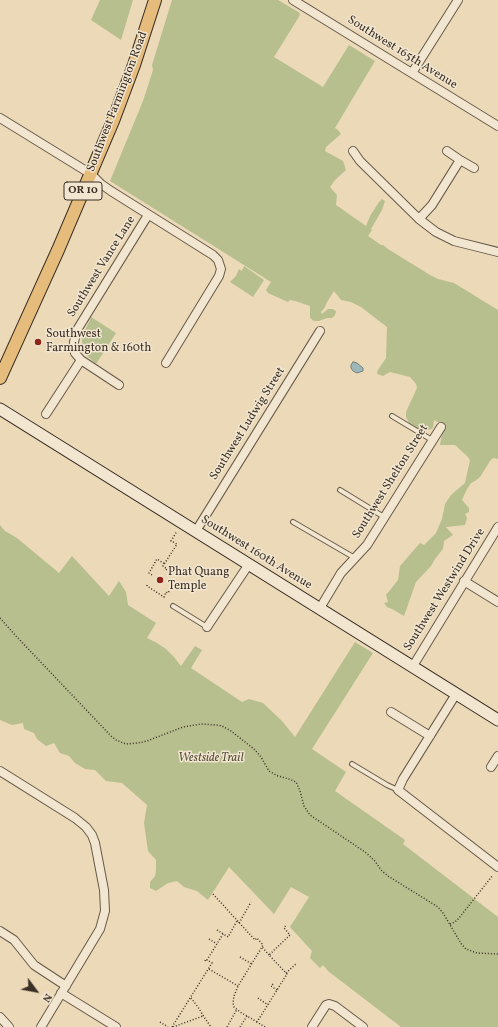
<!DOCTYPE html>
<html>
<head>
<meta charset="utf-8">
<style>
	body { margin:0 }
	#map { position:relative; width:498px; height:1027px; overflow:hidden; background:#ebd9b7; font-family:Vollkorn,serif }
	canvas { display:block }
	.north { position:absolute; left:16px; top:971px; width:40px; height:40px; -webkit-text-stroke:3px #f2e6d0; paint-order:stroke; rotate:122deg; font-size:11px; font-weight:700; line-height:16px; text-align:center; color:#3b3025 }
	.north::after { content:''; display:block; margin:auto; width:14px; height:18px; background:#3b3025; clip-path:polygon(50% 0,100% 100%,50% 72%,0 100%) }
</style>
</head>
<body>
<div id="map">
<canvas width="498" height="1027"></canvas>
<div class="north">N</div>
</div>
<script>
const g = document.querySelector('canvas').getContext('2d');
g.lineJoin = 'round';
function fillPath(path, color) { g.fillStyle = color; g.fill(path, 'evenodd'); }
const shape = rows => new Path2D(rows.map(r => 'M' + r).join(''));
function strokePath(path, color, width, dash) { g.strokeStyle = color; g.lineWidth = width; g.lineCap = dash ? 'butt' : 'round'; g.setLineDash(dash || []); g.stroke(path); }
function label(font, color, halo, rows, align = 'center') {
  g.font = font + ' Vollkorn,serif'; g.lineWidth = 3; g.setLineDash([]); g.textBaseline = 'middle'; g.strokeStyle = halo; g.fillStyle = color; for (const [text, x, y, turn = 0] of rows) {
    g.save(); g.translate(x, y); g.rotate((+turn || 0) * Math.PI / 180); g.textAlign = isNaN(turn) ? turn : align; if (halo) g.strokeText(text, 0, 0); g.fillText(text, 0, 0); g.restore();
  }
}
const green = shape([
	[100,0,133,0,121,40,91,20],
	[172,0,278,0,300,13,299,14,300,15,274,57,323,87,349,45,375,61,335,128,338,130,341,134,326,147,325,151,343,161,346,170,335,180,330,187,337,195,336,205,366,226,370,216,379,202,382,199,385,201,382,210,371,229,372,230,368,236,381,245,383,245,388,249,430,275,438,279,454,283,498,310,498,459,493,458,490,461,480,477,475,481,471,483,467,489,462,500,469,508,469,512,465,514,467,518,465,525,446,527,453,535,444,541,443,549,435,559,431,566,416,582,404,616,392,609,387,607,384,603,388,602,386,595,398,580,400,566,420,543,424,545,436,533,442,519,445,504,451,495,465,483,470,460,467,456,455,445,440,445,442,434,445,427,436,421,434,420,433,428,429,430,419,430,410,425,406,417,406,412,417,388,416,384,410,377,390,372,383,376,377,374,378,370,386,358,387,327,361,307,351,302,341,300,334,291,327,302,325,307,321,312,322,314,328,309,332,309,336,311,335,315,332,318,327,318,319,321,314,321,310,318,310,306,295,301,290,300,288,302,268,293,266,290,271,282,110,181,143,101,153,70,152,65],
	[244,266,264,280,253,297,230,282,236,276,239,269,242,271],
	[91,317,116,333,96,364,86,355,82,345,82,338,83,334,89,322],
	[0,525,5,531,17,538,59,573,72,556,109,596,119,581,126,592,128,605,156,623,147,638,157,643,166,649,174,657,181,666,195,646,202,650,191,668,242,702,249,699,263,703,282,721,295,737,355,642,373,653,312,749,346,772,335,791,405,840,403,844,498,917,498,1027,401,1027,328,971,323,965,320,968,310,958,312,951,290,927,309,897,291,887,274,914,229,867,208,900,197,891,184,887,177,881,168,883,156,891,150,888,150,882,155,876,156,870,156,860,148,851,144,823,147,805,122,783,106,781,95,770,85,769,75,763,69,756,60,753,54,743,46,746,37,739,34,733,24,729,23,723,12,725,0,720]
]);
const water = shape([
	[353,362,354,362,357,363,363,368,363,371,357,373,353,371,351,368,351,365,353,362]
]);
const path = shape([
	[166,570,167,569,163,566,177,544,171,541,177,531],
	[152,575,149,573,157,559,165,564],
	[147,585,147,586,164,597,166,592,168,593,170,590],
	[0,618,16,636,111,736,116,740,126,744,138,743,147,741,183,727,201,724,216,725,222,726,231,731,254,749,261,757,269,771,278,776,289,779,296,782,300,791,304,806,310,815,365,852,374,860,382,871,388,876,438,907,443,913,462,945,466,949,477,953,498,954],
	[213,894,255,940,257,938,263,945,262,947],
	[239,923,251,902],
	[450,924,455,922,459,918,493,875],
	[217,930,228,937,237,921],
	[209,939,217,944],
	[240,957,252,964],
	[205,961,206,959,207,960],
	[209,969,238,986],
	[286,973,297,963],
	[273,984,271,986,277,990],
	[191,998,198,1007,204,1017,211,1027],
	[258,998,268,1005],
	[160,1022,168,1027],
	[257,1022,240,1012,234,1007,233,1003,234,996,238,986,262,947,269,955],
	[172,1027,212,963,207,960,223,934],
	[173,1027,203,1016],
	[227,1027,237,1009],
	[240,1027,247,1016],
	[265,1027,257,1022,287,974,269,955,290,935,284,928,286,925]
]);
const lane = shape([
	[392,416,432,440],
	[340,490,384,517],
	[293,522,355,558],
	[173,606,207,627],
	[352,764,387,785,398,790]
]);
const street = shape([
	[293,0,498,126],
	[412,73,458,0],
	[0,118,91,174,101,184,111,191,213,255,218,260,221,269,219,276,166,363],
	[353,151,360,161,419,219,436,232,454,241,498,252],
	[447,151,460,160],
	[419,219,432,205,460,160,474,168],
	[119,385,81,360,75,353,74,347,74,342,77,330,148,215],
	[46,414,81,360],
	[196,531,320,331],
	[464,581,498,602],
	[320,608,341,573,367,545,441,427],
	[207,627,249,564],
	[413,666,498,527],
	[456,694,403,779,398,790,498,867],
	[391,712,430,736],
	[491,767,498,756],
	[0,771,75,818,86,827,92,835,95,843,104,890,105,911,100,929,41,1027],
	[0,931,14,940,34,965,66,986],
	[61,993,116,1027],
	[0,1017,9,1027],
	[312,1027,326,1005,329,1004,335,1006,363,1027]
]);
const secondary = shape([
	[0,409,498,720]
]);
const primary = shape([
	[0,378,58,250,113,121,134,65,155,0]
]);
const markers = [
	[38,342,4,"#8f2418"],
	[160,580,4,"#8f2418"]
];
const shields = [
	[83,191,38]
];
const shieldNames = [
	["OR 10",83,191]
];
const streetNames = [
	["Southwest 165th Avenue",402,53,32],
	["Southwest Farmington Road",118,102,-69],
	["Southwest Vance Lane",102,267,-58],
	["Southwest Ludwig Street",248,424,-58],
	["Southwest Shelton Street",391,482,-58],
	["Southwest 160th Avenue",256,553,32],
	["Southwest Westwind Drive",445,590,-58]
];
const poiNames = [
	["Southwest",46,335],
	["Farmington & 160th",46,349],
	["Phat Quang",168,573],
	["Temple",168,587]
];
const parkNames = [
	["Westside Trail",211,759]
];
fillPath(green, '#b7bf8f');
fillPath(water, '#9db7b9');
strokePath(water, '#76817e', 1);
strokePath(lane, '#675a4a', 6);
strokePath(street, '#675a4a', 10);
strokePath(secondary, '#3b3025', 13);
strokePath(primary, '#3b3025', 14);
strokePath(path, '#3b3025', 1.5, [1, 2]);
strokePath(lane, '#f2e6d0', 4);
strokePath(street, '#f2e6d0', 8);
strokePath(secondary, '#f2e6d0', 11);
strokePath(primary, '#e6bc7c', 12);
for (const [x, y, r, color] of markers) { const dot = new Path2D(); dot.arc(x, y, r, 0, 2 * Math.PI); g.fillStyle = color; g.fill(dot); strokePath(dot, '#f2e6d0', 1.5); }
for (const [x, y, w] of shields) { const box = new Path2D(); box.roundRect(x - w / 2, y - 9, w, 18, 3); g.fillStyle = '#f2e6d0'; g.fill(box); strokePath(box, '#3b3025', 1); }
label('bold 11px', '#3b3025', null, shieldNames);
label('12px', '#3b3025', '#f2e6d0', streetNames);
label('12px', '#3b3025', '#f2e6d0', poiNames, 'left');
label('italic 12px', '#544d3a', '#f2e6d0', parkNames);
</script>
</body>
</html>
